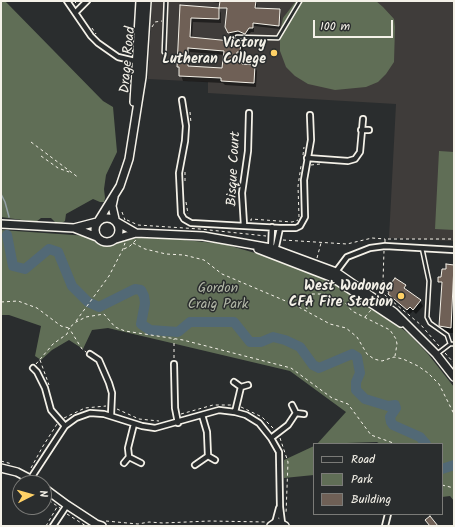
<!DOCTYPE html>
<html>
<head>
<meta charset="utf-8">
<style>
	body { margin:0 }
	#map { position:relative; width:455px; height:527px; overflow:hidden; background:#2a2d2e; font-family:Kalam,sans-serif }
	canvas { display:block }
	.frame { position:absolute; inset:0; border:2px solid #f4f1e8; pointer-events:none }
	.legend { position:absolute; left:313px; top:443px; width:130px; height:72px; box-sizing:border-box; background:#2a2d2e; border:1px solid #7b7b78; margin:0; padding:5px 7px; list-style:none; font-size:12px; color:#f4f1e8 }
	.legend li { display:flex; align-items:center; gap:8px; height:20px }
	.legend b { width:20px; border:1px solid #7b7b78 }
	.north { position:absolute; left:12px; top:475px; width:40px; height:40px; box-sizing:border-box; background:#2a2d2e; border:1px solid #7b7b78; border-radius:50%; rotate:84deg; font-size:11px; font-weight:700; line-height:16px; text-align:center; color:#f4f1e8 }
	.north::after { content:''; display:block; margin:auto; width:14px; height:18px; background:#ffd166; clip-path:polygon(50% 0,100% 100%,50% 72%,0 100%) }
	.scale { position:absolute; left:313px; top:20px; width:80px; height:18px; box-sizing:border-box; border:2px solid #f4f1e8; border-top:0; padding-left:5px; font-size:12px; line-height:14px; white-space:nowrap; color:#f4f1e8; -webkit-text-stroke:3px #2a2d2e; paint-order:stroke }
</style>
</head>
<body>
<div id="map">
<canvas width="455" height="527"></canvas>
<div class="frame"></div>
<ul class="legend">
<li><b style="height:5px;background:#2a2d2e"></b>Road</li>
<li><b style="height:11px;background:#606e56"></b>Park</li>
<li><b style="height:11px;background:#6f6056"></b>Building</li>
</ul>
<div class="north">N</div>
<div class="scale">100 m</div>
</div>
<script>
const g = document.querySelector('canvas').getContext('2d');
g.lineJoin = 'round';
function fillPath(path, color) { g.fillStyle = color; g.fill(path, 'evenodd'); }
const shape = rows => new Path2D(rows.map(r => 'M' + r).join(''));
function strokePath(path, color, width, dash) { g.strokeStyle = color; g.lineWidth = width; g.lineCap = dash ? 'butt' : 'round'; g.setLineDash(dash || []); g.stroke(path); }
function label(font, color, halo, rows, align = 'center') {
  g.font = font + ' Kalam,sans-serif'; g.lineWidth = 3; g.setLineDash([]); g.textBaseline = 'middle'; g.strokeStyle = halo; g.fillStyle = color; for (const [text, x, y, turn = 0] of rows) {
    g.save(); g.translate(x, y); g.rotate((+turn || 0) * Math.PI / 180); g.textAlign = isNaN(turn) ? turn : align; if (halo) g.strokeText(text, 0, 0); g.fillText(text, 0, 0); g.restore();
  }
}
const built = shape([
	[152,1,454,1,454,241,389,238,396,104,208,93,208,82,148,79]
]);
const green = shape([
	[1,1,5,1,103,101,113,107,117,152,106,175,104,189,105,198,104,202,100,202,93,199,66,214,65,221,62,223,56,223,51,218,41,218,36,222,1,217],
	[296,1,376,1,383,7,394,19,395,27,394,62,386,74,378,82,366,87,335,90,308,84,295,76,286,67,280,51,280,32,283,18],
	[439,151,454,152,454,230,435,229],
	[1,230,88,236,98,244,106,246,114,245,123,240,139,238,175,239,224,244,300,266,362,298,409,334,428,354,454,387,454,501,450,496,442,497,442,444,380,444,377,442,317,444,346,412,290,371,108,328,92,330,83,349,69,340,52,350,41,360,35,356,41,326,9,315,1,315],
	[314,446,314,475,284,478,284,460]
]);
const shadow = shape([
	[206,1,257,1,257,9,279,10,281,14,280,29,254,26,254,32,251,32,247,37,240,34,231,36,229,33,233,5],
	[181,6,219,9,221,13,221,23,193,22,192,38,240,43,243,48,242,56,239,56,239,63,243,65,255,66,257,71,256,87,225,85,223,83,183,81,178,67],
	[190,52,224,55,223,69,190,67],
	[447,266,454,266,454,333,446,333,440,326,442,287,439,282,442,278],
	[405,286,407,292,420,301,423,306,416,314,413,311,410,314,392,299,387,290]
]);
const stream = shape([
	[1,194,5,202,9,217]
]);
const river = shape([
	[7,235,13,266,25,269,49,249,58,252,72,286,88,302,99,307,135,289,141,290,144,296,145,303,141,324,150,330,178,332,190,322,234,322,250,342,261,342,273,337,285,340,300,347,313,365,319,368,352,354,357,357,360,373,356,382,356,390,365,399,388,406,395,405,396,408,390,417,391,422,393,425,420,437,426,444],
	[442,469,454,465]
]);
const building = shape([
	[220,1,256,1,255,8,280,9,279,26,253,23,253,28,249,28,245,34,238,31,228,33,225,27,227,8,219,8,220,1],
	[180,5,219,8,219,19,191,18,190,37,241,42,240,52,237,52,236,62,242,62,242,64,255,65,254,83,221,81,221,78,179,76,179,67,177,67,180,5],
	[188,48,224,51,222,68,188,66,188,48],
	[446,264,454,265,451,328,439,326,442,282,438,282,438,277,441,277,442,269,446,269,446,264],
	[395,278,406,285,404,288,421,300,413,310,410,307,407,310,388,294,389,292,386,290,395,278],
	[430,516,438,526,430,526,425,520,430,516]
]);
const path = shape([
	[74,1,77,4],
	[152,27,155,22,162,21],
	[92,28,96,34],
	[190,112,191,123],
	[31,142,79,178],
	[303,155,304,147],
	[41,156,58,168,69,172],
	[311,165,320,164],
	[185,181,185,172],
	[186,202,188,214],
	[122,212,125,220],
	[299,217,298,186,301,166],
	[127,220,138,225,200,229,266,236],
	[251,221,251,219,292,222,298,220],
	[283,240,347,244,372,238,385,239],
	[385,242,385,239,454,239],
	[133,243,145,249,166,254,184,255,204,260,222,274,295,305,330,324,346,328,357,337,367,354,374,359,382,361,394,357,403,359,418,366,428,373,439,384,454,414],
	[124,249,130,246,137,239],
	[317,258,321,243],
	[380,291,421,325,439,346],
	[379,295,383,281,384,251],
	[1,302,18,301,37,308,61,326,69,328,76,322,86,317,104,314,115,327,125,331,183,340,291,368,332,398,348,404,371,435,396,444],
	[307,309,305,301,312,294,324,294,344,301,352,311,390,330,396,339,397,344,395,356],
	[365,317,371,310],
	[76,321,109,276,123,249,125,243],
	[445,353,454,363],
	[174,358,174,339],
	[40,360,49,385],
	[36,364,53,344,67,334,69,328,82,349,86,352],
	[241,407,262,417,274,429],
	[117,409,139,419,159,421],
	[181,414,213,405,232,405],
	[64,418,85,408,106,406],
	[280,438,288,462,286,514],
	[1,461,12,464],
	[31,468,43,446,57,424],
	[442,485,454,488],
	[44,497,60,508],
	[67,514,86,526],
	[106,521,138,524,149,522,163,523,210,521,266,522],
	[46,526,57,507]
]);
const lane = shape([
	[237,37,278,38,300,1],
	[164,52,166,1],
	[422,248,429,281,427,317,430,323,447,335,450,344,437,354],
	[450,344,454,344]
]);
const street = shape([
	[67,1,91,36,98,43,118,57,139,62],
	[76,12,87,1],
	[182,100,186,126,185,141,179,173,181,214,184,219,191,223,280,228,296,228,300,226,305,217,304,180,311,140,310,115],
	[361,130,369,130],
	[307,158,348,161,355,159,360,152,363,119],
	[244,225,242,193,248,151,249,113],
	[271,250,272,227],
	[275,251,280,228],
	[335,273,347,257,370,248,385,246,454,250],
	[90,354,99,360,109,383,112,393,111,415],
	[174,364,175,408,178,423],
	[33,368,37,372,45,388,51,410,65,426],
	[234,382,241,387,235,412],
	[241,387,248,385],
	[296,413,304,414],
	[202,415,207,432,208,456,215,460],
	[271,438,288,425,296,413,292,405],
	[129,457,128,448,134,424],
	[124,463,129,457,141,463],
	[195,465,208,456],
	[31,478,65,426,76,418,90,413,104,414,142,426,155,428,219,410,235,412,246,415,259,423,271,438,279,452,280,507,282,523],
	[275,523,279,508],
	[53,526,67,505],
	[385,526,388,514]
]);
const secondary = shape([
	[134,102,140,1],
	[114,197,112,206,115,219],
	'95 230a12 12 0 1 1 24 0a12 12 0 1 1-24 0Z',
	[99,220,120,186,129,159,142,77,147,1],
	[117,222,136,233,203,236,271,248,336,272,394,312,436,354,454,377],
	[1,224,74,228,97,237],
	[74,228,97,222],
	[116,239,136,233],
	[258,249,333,278,401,323],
	[1,468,17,472,38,483],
	[44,488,67,505,96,524,102,526],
	[271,526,277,522,285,526]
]);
const markers = [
	[274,53,4,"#ffd166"],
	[401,296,4,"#ffd166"]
];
const poiNames = [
	["Victory",266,45],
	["Lutheran College",266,61],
	["West Wodonga",393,288],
	["CFA Fire Station",393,304]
];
const streetNames = [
	["Drage Road",129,60,-85],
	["Bisque Court",235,169,-87]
];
const parkNames = [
	["Gordon",218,290],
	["Craig Park",218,306]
];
fillPath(built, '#3f3c3a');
fillPath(green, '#606e56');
fillPath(shadow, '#0007');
strokePath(stream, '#939fa4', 1.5);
strokePath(river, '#526976', 10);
fillPath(building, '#6f6056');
strokePath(building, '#f4f1e8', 1);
strokePath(lane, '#f4f1e8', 5.5);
strokePath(street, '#f4f1e8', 8);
strokePath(secondary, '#f4f1e8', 10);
strokePath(path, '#f4f1e8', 1, [3, 3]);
strokePath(lane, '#2a2d2e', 2.5);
strokePath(street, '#2a2d2e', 4.5);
strokePath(secondary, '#2a2d2e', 7);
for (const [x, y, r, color] of markers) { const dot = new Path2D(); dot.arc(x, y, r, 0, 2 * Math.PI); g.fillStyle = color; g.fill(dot); strokePath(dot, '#2a2d2e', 1.5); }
label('bold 14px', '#f4f1e8', '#2a2d2e', poiNames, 'right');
label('14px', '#f4f1e8', '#2a2d2e', streetNames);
label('14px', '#b1b6a6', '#2a2d2e', parkNames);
</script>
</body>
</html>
